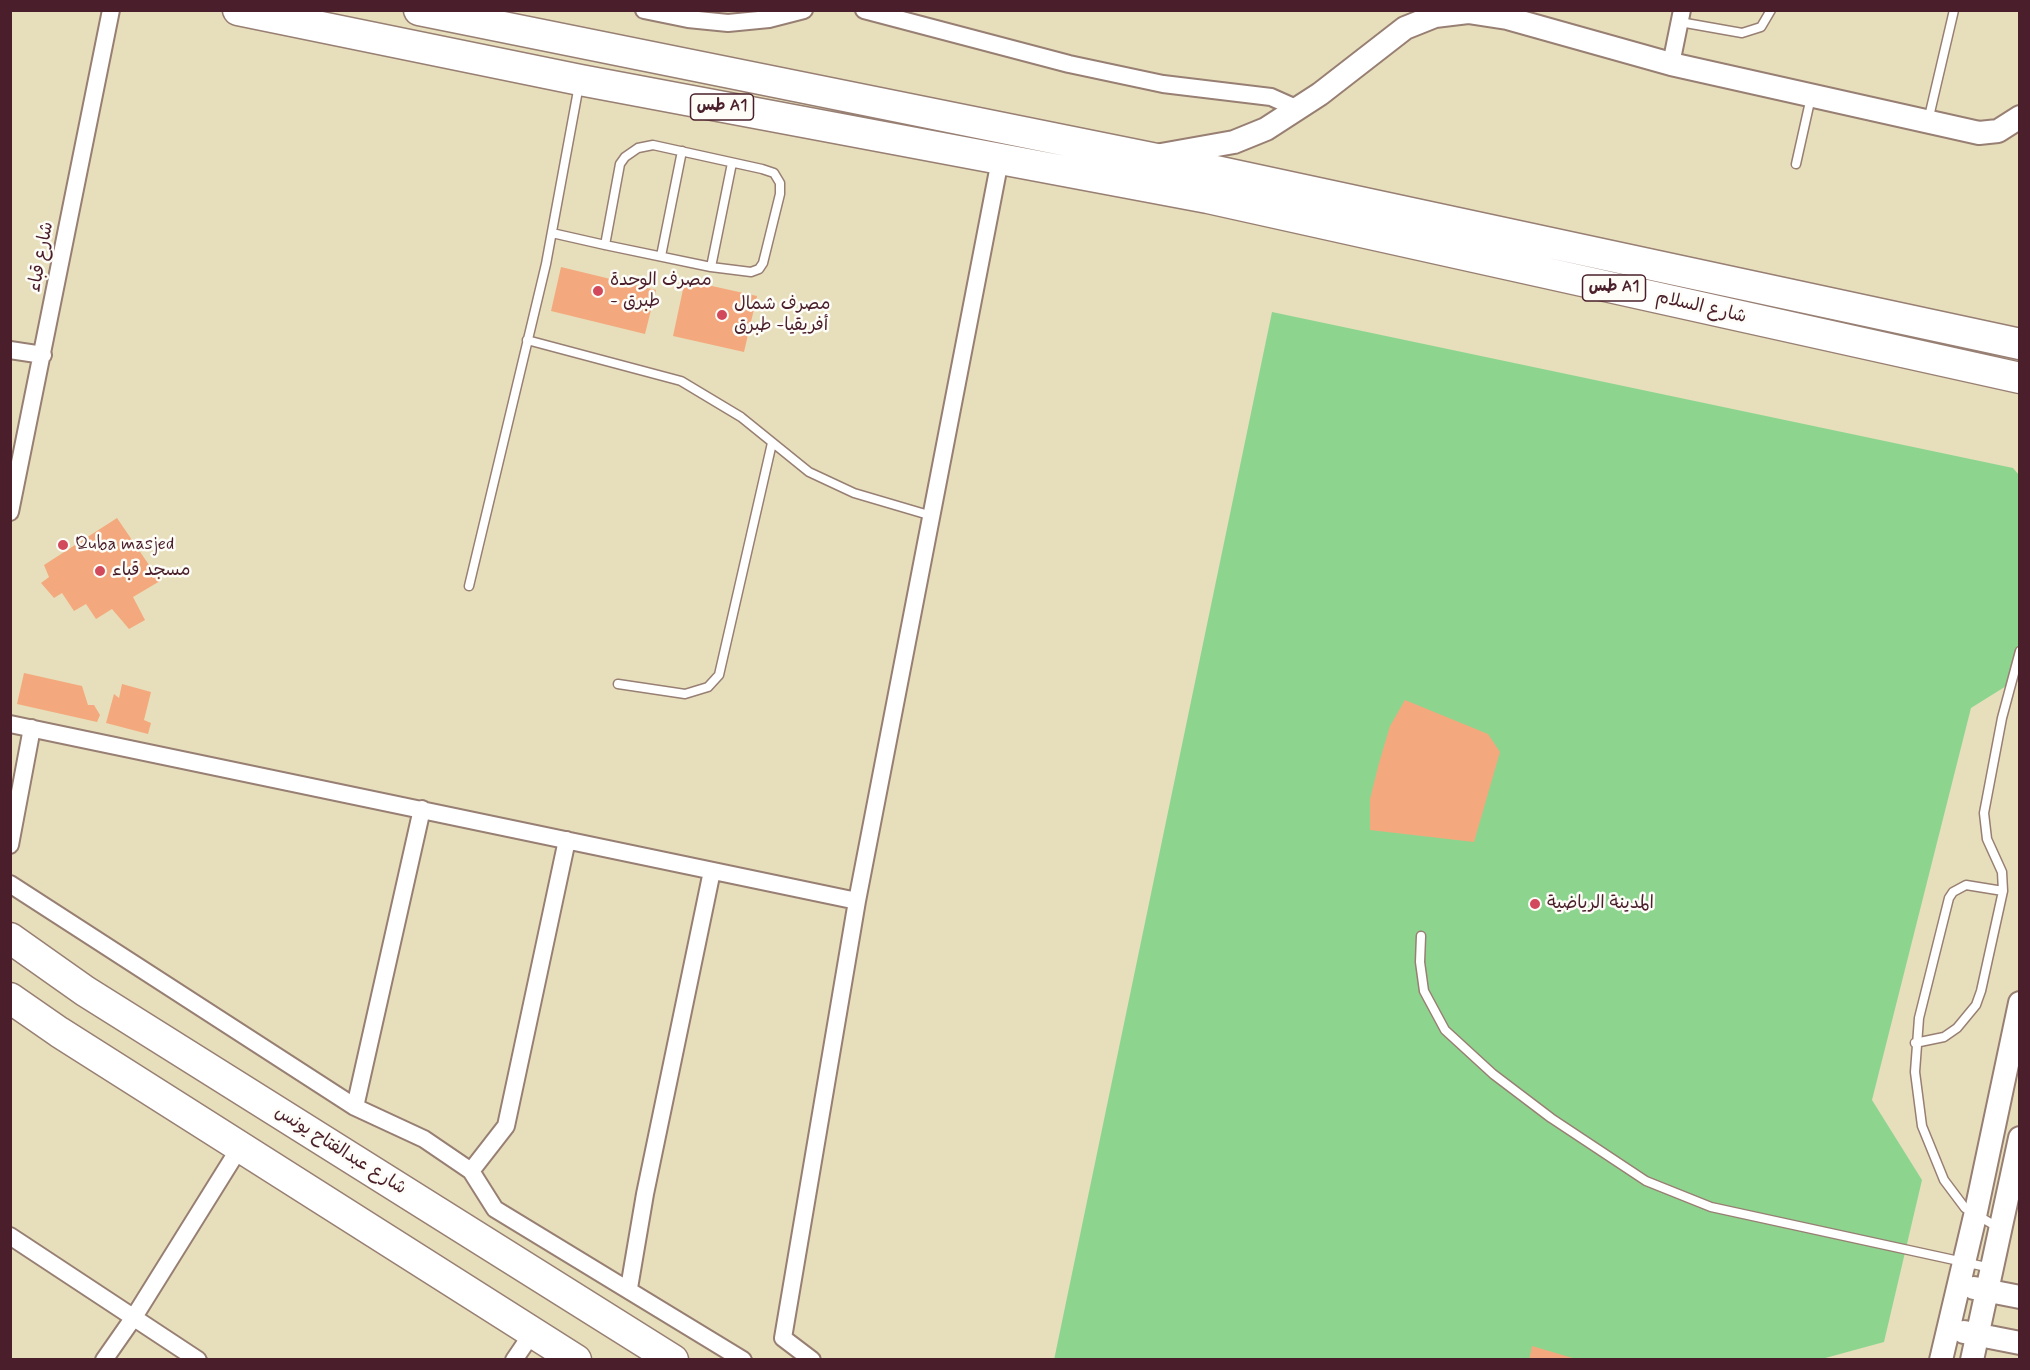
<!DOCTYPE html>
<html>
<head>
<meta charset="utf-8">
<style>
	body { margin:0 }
	#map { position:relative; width:2030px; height:1370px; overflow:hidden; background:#e7dfbb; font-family:Mynerve,sans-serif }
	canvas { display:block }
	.frame { position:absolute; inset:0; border:12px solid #4a1f2b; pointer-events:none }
</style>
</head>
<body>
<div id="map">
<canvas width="2030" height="1370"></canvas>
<div class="frame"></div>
</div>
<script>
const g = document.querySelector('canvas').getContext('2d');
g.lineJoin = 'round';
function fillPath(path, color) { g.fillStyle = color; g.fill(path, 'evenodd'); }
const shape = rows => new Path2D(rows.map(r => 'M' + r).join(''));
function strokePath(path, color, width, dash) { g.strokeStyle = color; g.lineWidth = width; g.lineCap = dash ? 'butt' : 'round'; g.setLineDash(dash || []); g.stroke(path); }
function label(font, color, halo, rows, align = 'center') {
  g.font = font + ' Mynerve,"Playpen Sans Arabic",sans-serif'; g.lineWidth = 5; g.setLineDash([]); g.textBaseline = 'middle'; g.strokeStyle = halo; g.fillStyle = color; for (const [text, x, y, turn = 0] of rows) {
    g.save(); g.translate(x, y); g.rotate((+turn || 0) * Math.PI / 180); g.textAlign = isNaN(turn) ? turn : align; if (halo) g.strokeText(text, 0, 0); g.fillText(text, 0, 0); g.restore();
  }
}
const green = shape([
	[1272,312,2013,468,2019,475,2019,678,1971,708,1872,1100,1922,1180,1884,1342,1818,1360,1054,1360]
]);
const building = shape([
	[561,267,656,290,645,334,551,311],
	[685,280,757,296,744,352,673,336],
	[117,518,160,581,133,597,145,620,129,629,112,609,96,619,86,604,74,611,62,593,54,598,41,583,49,577,44,565],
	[24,673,82,686,88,705,94,705,100,715,97,722,17,704],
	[122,684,151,692,144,720,151,723,148,734,106,723,114,694,119,698],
	[1405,700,1488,734,1500,752,1474,842,1370,830,1370,799,1379,763,1390,726],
	[1532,1346,1576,1359,1576,1360,1529,1360]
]);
const lane = shape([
	[1680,22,1742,33,1761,27,1771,10],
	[1928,121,1954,10],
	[1796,164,1811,97],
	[552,233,605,245,711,267,751,272,759,269,763,263,780,194,780,183,774,173,762,169,653,145,638,148,625,157,620,164,605,245],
	[661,256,682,151],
	[711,267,732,163],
	[527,340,681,381,741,417,809,472,854,493,932,516],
	[469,586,546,264,579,85],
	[618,684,685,694,708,687,719,675,772,443],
	[1421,936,1420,962,1424,991,1445,1030,1493,1074,1551,1118,1646,1181,1711,1207,1991,1268],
	[1915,1043,1944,1037,1957,1028,1976,1005,1981,991,2003,891,2002,872,1987,839,1984,813,2002,718,2020,651],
	[1999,1228,1965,1208,1944,1180,1922,1126,1915,1072,1919,1018,1949,898,1953,892,1966,885,2003,891]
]);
const street = shape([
	[644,10,688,19,728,23,769,19,804,10],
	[864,10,1069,64,1163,84,1271,97,1298,109],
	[1671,64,1682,10],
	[10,350,43,355],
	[10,512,111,10],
	[10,724,857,901],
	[10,845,32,728],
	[10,884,355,1107,424,1139,471,1171,495,1209,743,1360],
	[355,1107,422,809],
	[471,1171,506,1126,567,840],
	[10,1236,198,1360],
	[629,1288,645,1194,712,871],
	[104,1360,134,1317,240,1147],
	[514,1360,533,1332],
	[812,1360,783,1338,857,901,1000,160]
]);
const secondary = shape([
	[1161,155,1234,142,1266,129,1320,94,1405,28,1435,16,1468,12,1507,18,1671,64,1979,133,1998,131,2020,117],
	[1974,1288,2020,1297],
	[1964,1332,2020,1343],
	[1941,1360,1975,1216,2020,1003],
	[1972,1360,2020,1138]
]);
const highway = shape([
	[238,10,580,80,1208,198,2020,378],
	[419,10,1211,170,2020,344],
	[10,938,85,991,673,1360],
	[10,998,59,1032,576,1360]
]);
const markers = [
	[598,291,6,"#d1495b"],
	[722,315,6,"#d1495b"],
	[63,545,6,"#d1495b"],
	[100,571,6,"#d1495b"],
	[1535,904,6,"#d1495b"]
];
const shields = [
	[722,107,63],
	[1614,288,63]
];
const shieldNames = [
	["طس A1",722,107],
	["طس A1",1614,288]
];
const streetNames = [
	["شارع قباء",42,257,-79],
	["شارع السلام",1701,308,13],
	["شارع عبدالفتاح يونس",340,1151,32]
];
const poiNames = [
	["مصرف الوحدة",610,281],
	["- طبرق",610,302],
	["مصرف شمال",734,305],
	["أفريقيا- طبرق",734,326],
	["Quba masjed",75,545],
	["مسجد قباء",112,571],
	["المدينة الرياضية",1547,904]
];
fillPath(green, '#8dd58f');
fillPath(building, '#f3a97d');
strokePath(lane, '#987f73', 11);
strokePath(street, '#987f73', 20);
strokePath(secondary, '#987f73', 26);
strokePath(highway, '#987f73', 33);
strokePath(lane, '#fff', 8);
strokePath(street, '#fff', 16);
strokePath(secondary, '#fff', 22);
strokePath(highway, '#fff', 30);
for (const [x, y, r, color] of markers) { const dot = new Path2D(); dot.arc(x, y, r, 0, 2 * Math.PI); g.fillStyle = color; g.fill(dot); strokePath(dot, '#fdfcf7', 2); }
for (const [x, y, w] of shields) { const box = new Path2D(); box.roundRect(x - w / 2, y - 13, w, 26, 4.5); g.fillStyle = '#fdfcf7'; g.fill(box); strokePath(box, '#4a1f2b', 1.5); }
label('bold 16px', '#4a1f2b', null, shieldNames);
label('18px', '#4a1f2b', '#fdfcf7', streetNames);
label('18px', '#4a1f2b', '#fdfcf7', poiNames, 'left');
</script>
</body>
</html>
